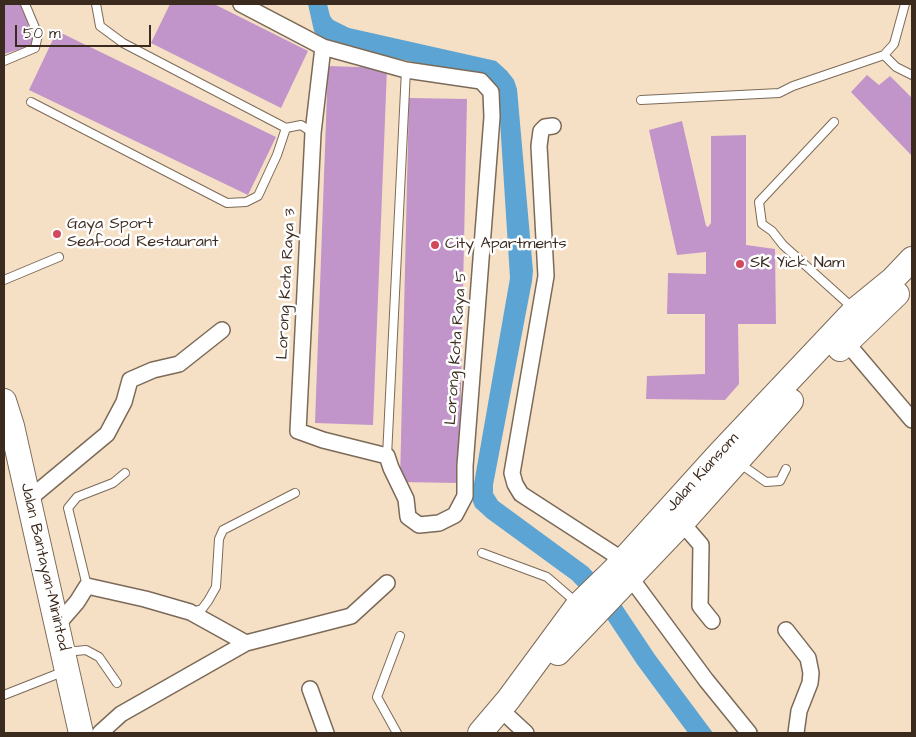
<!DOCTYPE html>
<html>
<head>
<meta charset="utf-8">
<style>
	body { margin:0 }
	#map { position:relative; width:916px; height:737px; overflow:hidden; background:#f5e0c5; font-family:"Architects Daughter",sans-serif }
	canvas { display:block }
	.frame { position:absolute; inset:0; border:5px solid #3b2a1e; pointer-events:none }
	.scale { position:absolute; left:15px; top:25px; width:136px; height:22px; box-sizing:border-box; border:2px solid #3b2a1e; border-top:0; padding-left:6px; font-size:15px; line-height:18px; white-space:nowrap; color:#3b2a1e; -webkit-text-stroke:4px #fff; paint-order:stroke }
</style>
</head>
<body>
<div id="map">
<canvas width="916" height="737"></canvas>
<div class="frame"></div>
<div class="scale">50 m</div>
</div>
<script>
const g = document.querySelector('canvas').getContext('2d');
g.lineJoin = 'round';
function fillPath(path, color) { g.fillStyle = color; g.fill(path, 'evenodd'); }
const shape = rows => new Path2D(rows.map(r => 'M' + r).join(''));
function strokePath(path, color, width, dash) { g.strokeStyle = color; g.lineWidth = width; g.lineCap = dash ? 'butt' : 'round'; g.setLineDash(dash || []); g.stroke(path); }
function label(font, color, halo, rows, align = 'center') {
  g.font = font + ' "Architects Daughter",sans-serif'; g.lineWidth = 5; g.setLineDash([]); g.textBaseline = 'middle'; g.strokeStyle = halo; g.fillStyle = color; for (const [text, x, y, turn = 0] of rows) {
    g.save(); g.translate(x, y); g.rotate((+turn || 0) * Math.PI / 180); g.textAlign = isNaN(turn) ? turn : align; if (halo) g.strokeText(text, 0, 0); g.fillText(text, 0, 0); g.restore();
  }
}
const water = shape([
	[308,4,327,4,330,16,333,20,349,28,496,61,507,71,514,80,517,89,533,271,532,281,493,485,493,493,498,501,588,567,617,598,655,655,713,733,688,733,637,664,602,611,572,580,487,518,475,507,473,502,472,495,510,278,498,89,496,85,485,78,328,43,318,36,314,31]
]);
const building = shape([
	[8,4,22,4,34,45,4,54,4,5],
	[170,4,214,4,308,51,281,108,151,43],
	[57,31,276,137,248,195,29,90],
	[328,66,387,68,373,425,315,423],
	[867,75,879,85,890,76,912,98,912,156,851,92],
	[409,98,467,99,459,483,400,482],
	[682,121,706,226,708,227,711,223,711,136,746,135,746,245,775,249,776,324,738,324,739,384,725,400,646,399,647,376,705,374,705,314,667,314,668,273,706,274,706,252,677,255,649,130]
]);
const service = shape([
	[96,4,100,26,123,43,286,128,301,125,313,133],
	[884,55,896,67,912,75],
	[4,61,35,48,38,35,25,4],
	[641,100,779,93,793,86,884,55,894,44,905,4],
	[31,102,227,203,246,202,258,196,277,155,286,128],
	[834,122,759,202,762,224,772,231,783,245,854,309],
	[4,280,59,257],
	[387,456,406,70],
	[739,463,766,482,780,481,786,469],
	[482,553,547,577,577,603],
	[87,586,68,508,77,497,113,483,125,473],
	[192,612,202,609,208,601,216,587,219,539,223,530,295,493],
	[65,652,86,650,99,657,117,683],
	[4,695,65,671],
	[397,733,377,697,400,636]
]);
const minor = shape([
	[241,4,323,47,406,70,481,81,491,92,492,117,465,466,465,496,455,515,439,523,419,525,408,517,406,499,391,468,387,456,323,440,298,431,313,133,323,47],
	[553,126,545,127,541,131,539,146,546,276,512,473,515,484,521,494,623,560],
	[846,342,912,420],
	[29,499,107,434,124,402,130,380,153,370,179,364,222,330],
	[682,523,701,545,700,606,712,621],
	[630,577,706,680,749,733],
	[57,625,77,602,87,586,145,599,190,612,246,643],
	[786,630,808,658,811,673,810,683,799,711,796,733],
	[310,689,326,733],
	[500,709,526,733],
	[100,733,121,714,246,643,351,616,387,583]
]);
const primary = shape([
	[840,349,897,294],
	[4,401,12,426,81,733],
	[558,653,682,523,791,401],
	[480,733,508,700,578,605,614,570,719,454,855,310,893,279,912,259]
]);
const markers = [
	[57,234,5,"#d1495b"],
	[435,245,5,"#d1495b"],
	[740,264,5,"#d1495b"]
];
const poiNames = [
	["Gaya Sport",67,225],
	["Seafood Restaurant",67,243],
	["City Apartments",445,245],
	["SK Yick Nam",750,264]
];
const streetNames = [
	["Lorong Kota Raya 3",287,284,-87],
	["Lorong Kota Raya 5",457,348,-86],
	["Jalan Kiansom",703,473,-48],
	["Jalan Bantayan-Minintod",44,567,77]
];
fillPath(water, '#5ca4d3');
fillPath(building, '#c194ca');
strokePath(service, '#7c6a58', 10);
strokePath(minor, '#7c6a58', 18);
strokePath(primary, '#7c6a58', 26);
strokePath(service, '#fff', 8);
strokePath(minor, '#fff', 15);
strokePath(primary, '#fff', 24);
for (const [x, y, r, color] of markers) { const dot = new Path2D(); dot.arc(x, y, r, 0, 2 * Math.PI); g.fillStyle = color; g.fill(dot); strokePath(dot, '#fff', 2); }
label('16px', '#3b2a1e', '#fff', poiNames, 'left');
label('16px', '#3b2a1e', '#fff', streetNames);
</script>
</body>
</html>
